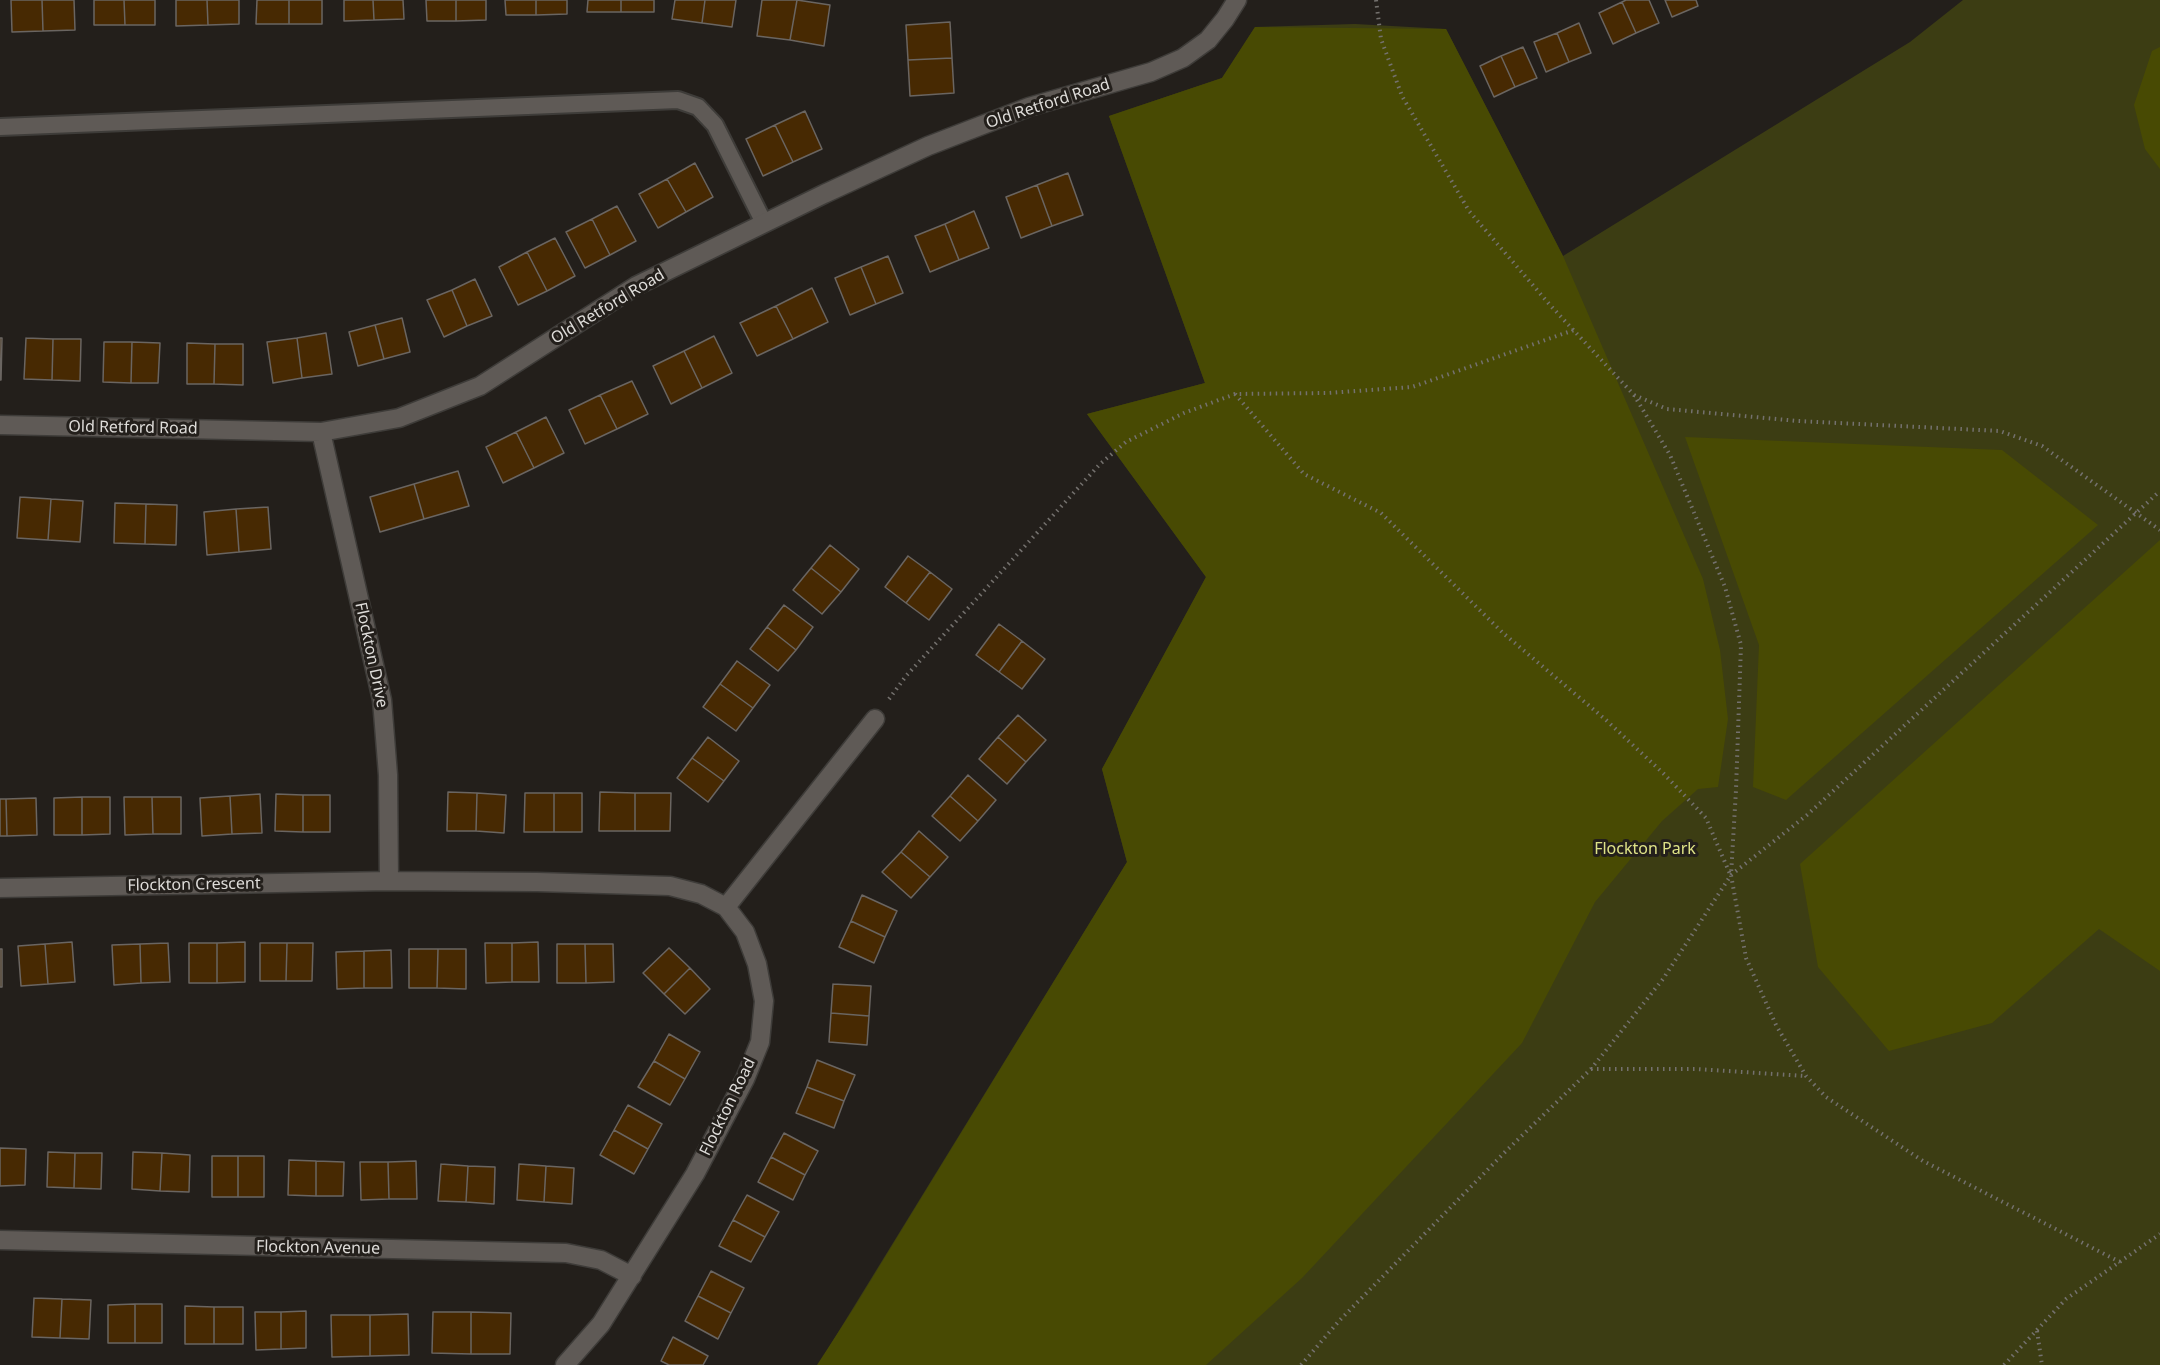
<!DOCTYPE html>
<html>
<head>
<meta charset="utf-8">
<style>
	body { margin:0 }
	canvas { display:block; background:#231f1b }
</style>
</head>
<body>
<canvas width="2160" height="1365"></canvas>
<script>
const g = document.querySelector('canvas').getContext('2d');
g.lineJoin = 'round';
function fillPath(path, color) { g.fillStyle = color; g.fill(path, 'evenodd'); }
const shape = rows => new Path2D(rows.map(r => 'M' + r).join(''));
function strokePath(path, color, width, dash) { g.strokeStyle = color; g.lineWidth = width; g.lineCap = dash ? 'butt' : 'round'; g.setLineDash(dash || []); g.stroke(path); }
function label(font, color, halo, rows, align = 'center') {
  g.font = font + ' "Noto Sans",sans-serif'; g.lineWidth = 6; g.setLineDash([]); g.textBaseline = 'middle'; g.strokeStyle = halo; g.fillStyle = color; for (const [text, x, y, turn = 0] of rows) {
    g.save(); g.translate(x, y); g.rotate((+turn || 0) * Math.PI / 180); g.textAlign = isNaN(turn) ? turn : align; if (halo) g.strokeText(text, 0, 0); g.fillText(text, 0, 0); g.restore();
  }
}
const green = shape([
	[1963,0,2160,0,2160,1365,818,1365,1127,862,1102,769,1206,577,1087,414,1205,383,1109,116,1222,78,1255,27,1355,24,1446,29,1563,256,1910,42]
]);
const forest = shape([
	[1255,27,1446,29,1563,256,1703,579,1720,650,1728,719,1718,787,1698,789,1662,821,1595,902,1522,1043,1302,1278,1206,1365,817,1365,854,1308,1127,862,1102,769,1206,577,1087,414,1205,383,1109,116,1222,78],
	[2160,47,2160,169,2145,149,2134,105,2152,51],
	[1685,437,2002,450,2098,525,1786,800,1753,787,1759,645],
	[2160,540,2160,971,2099,929,1992,1023,1889,1051,1818,967,1800,864]
]);
const building = shape([
	[11,0,42,0,43,31,12,32,11,0],
	[42,0,74,0,75,30,43,31,42,0],
	[94,0,124,0,125,25,94,25,94,0],
	[124,0,155,0,155,25,125,25,124,0],
	[176,0,207,0,208,25,176,26,176,0],
	[207,0,239,0,239,24,208,25,207,0],
	[257,0,289,0,289,24,256,24,257,0],
	[289,0,322,0,322,24,289,24,289,0],
	[344,0,373,0,374,20,344,21,344,0],
	[373,0,403,0,404,19,374,20,373,0],
	[426,0,456,0,456,21,427,21,426,0],
	[456,0,486,0,486,20,456,21,456,0],
	[505,0,536,0,536,15,506,15,505,0],
	[536,0,567,0,567,14,536,15,536,0],
	[588,0,621,0,621,12,587,12,588,0],
	[621,0,654,0,654,12,621,12,621,0],
	[675,0,705,0,702,23,672,19,675,0],
	[705,0,736,0,732,27,702,23,705,0],
	[762,0,797,0,790,40,757,36,762,0],
	[797,0,830,5,824,46,790,40,797,0],
	[1626,0,1649,0,1659,23,1636,33,1622,2,1626,0],
	[1665,0,1696,0,1698,6,1672,17,1665,0],
	[1622,2,1636,33,1613,44,1599,13,1622,2],
	[950,22,952,58,908,60,906,25,950,22],
	[1579,23,1591,53,1569,62,1557,33,1579,23],
	[1557,33,1569,62,1546,72,1534,42,1557,33],
	[1523,47,1537,78,1515,87,1501,56,1523,47],
	[1501,56,1515,87,1494,97,1480,66,1501,56],
	[952,58,954,93,910,96,908,60,952,58],
	[805,111,822,149,793,162,775,125,805,111],
	[775,125,793,162,763,176,746,139,775,125],
	[695,163,713,197,686,212,667,179,695,163],
	[1068,173,1083,215,1052,226,1037,185,1068,173],
	[667,179,686,212,658,228,639,194,667,179],
	[1037,185,1052,226,1021,238,1006,197,1037,185],
	[617,206,636,241,610,255,592,219,617,206],
	[974,211,989,248,959,260,945,224,974,211],
	[592,219,610,255,585,268,566,232,592,219],
	[945,224,959,260,930,272,915,236,945,224],
	[555,238,575,276,547,291,527,252,555,238],
	[527,252,547,291,518,305,499,267,527,252],
	[888,256,903,293,876,304,861,267,888,256],
	[861,267,876,304,850,315,835,278,861,267],
	[475,279,492,316,467,326,452,290,475,279],
	[812,288,828,322,793,339,776,306,812,288],
	[452,290,467,326,444,337,427,300,452,290],
	[776,306,793,339,757,356,740,323,776,306],
	[402,318,410,352,384,359,375,325,402,318],
	[375,325,384,359,358,366,349,332,375,325],
	[326,333,332,374,302,378,297,338,326,333],
	[714,336,732,373,702,388,684,351,714,336],
	[0,338,2,338,1,380,0,380,0,338],
	[26,338,53,339,52,380,24,379,26,338],
	[297,338,302,378,273,383,267,342,297,338],
	[53,339,81,339,80,381,52,380,53,339],
	[104,342,132,342,131,383,103,382,104,342],
	[132,342,160,343,158,383,131,383,132,342],
	[187,343,215,344,214,384,187,384,187,343],
	[215,344,243,344,243,385,214,384,215,344],
	[684,351,702,388,671,404,653,366,684,351],
	[632,381,648,414,617,429,600,395,632,381],
	[600,395,617,429,585,444,569,410,600,395],
	[546,417,564,453,534,468,516,432,546,417],
	[516,432,534,468,503,483,486,447,516,432],
	[458,471,469,506,424,519,414,484,458,471],
	[414,484,424,519,380,532,370,497,414,484],
	[20,497,51,499,48,540,17,538,20,497],
	[51,499,83,501,80,542,48,540,51,499],
	[115,503,146,504,145,544,114,543,115,503],
	[146,504,177,505,176,545,145,544,146,504],
	[268,507,271,549,239,552,236,509,268,507],
	[236,509,239,552,207,555,204,512,236,509],
	[830,545,859,569,841,592,811,568,830,545],
	[908,556,930,572,906,603,885,587,908,556],
	[811,568,841,592,822,614,793,590,811,568],
	[930,572,952,589,929,620,906,603,930,572],
	[784,605,813,627,796,650,767,627,784,605],
	[999,624,1022,641,999,672,976,655,999,624],
	[767,627,796,650,778,671,750,649,767,627],
	[1022,641,1045,659,1022,689,999,672,1022,641],
	[737,661,770,685,753,708,720,684,737,661],
	[720,684,753,708,736,731,703,707,720,684],
	[1018,715,1046,740,1026,762,998,737,1018,715],
	[708,737,739,761,724,781,692,758,708,737],
	[998,737,1026,762,1007,784,979,759,998,737],
	[692,758,724,781,708,802,677,778,692,758],
	[968,775,996,800,978,821,950,796,968,775],
	[448,792,477,793,476,831,447,831,448,792],
	[600,792,635,793,635,831,599,831,600,792],
	[477,793,506,795,504,833,476,831,477,793],
	[525,793,554,793,554,832,524,832,525,793],
	[554,793,582,793,582,832,554,832,554,793],
	[635,793,671,793,670,831,635,831,635,793],
	[260,794,262,833,232,834,230,796,260,794],
	[276,794,303,795,303,832,275,831,276,794],
	[303,795,330,795,330,832,303,832,303,795],
	[230,796,232,834,202,836,200,798,230,796],
	[950,796,978,821,960,841,932,816,950,796],
	[82,797,110,797,110,834,82,835,82,797],
	[82,797,82,835,54,835,54,798,82,797],
	[124,797,152,797,153,834,125,835,124,797],
	[152,797,181,797,181,834,153,834,152,797],
	[36,798,37,835,7,836,6,799,36,798],
	[0,799,6,799,7,836,0,836,0,799],
	[919,831,948,857,930,877,901,852,919,831],
	[901,852,930,877,911,898,882,872,901,852],
	[862,895,897,911,885,937,851,921,862,895],
	[851,921,885,937,874,963,839,947,851,921],
	[72,942,75,982,48,984,45,944,72,942],
	[245,942,245,982,217,983,217,943,245,942],
	[538,942,539,982,512,982,512,943,538,942],
	[168,943,170,982,141,983,140,944,168,943],
	[189,943,217,943,217,983,189,983,189,943],
	[260,943,287,943,286,981,260,981,260,943],
	[287,943,313,943,312,981,286,981,287,943],
	[485,943,512,943,512,982,486,983,485,943],
	[45,944,48,984,21,986,18,946,45,944],
	[140,944,141,983,114,985,112,945,140,944],
	[557,944,585,944,586,983,557,983,557,944],
	[585,944,613,944,614,982,586,983,585,944],
	[669,948,690,968,664,994,643,973,669,948],
	[0,949,2,949,2,987,0,987,0,949],
	[409,949,438,949,437,988,409,988,409,949],
	[438,949,466,949,466,989,437,988,438,949],
	[391,950,392,988,364,988,364,951,391,950],
	[364,951,364,988,337,989,336,952,364,951],
	[690,968,710,989,685,1014,664,994,690,968],
	[833,984,871,986,869,1016,831,1013,833,984],
	[831,1013,869,1016,867,1045,829,1042,831,1013],
	[669,1034,700,1052,685,1079,654,1061,669,1034],
	[817,1060,855,1075,844,1101,807,1087,817,1060],
	[654,1061,685,1079,670,1105,638,1087,654,1061],
	[807,1087,844,1101,834,1128,796,1113,807,1087],
	[628,1105,662,1124,648,1149,614,1130,628,1105],
	[614,1130,648,1149,634,1174,600,1155,614,1130],
	[784,1133,818,1151,805,1175,771,1157,784,1133],
	[0,1148,26,1149,25,1185,0,1186,0,1148],
	[48,1152,75,1153,74,1188,47,1187,48,1152],
	[133,1152,162,1153,160,1191,132,1189,133,1152],
	[75,1153,102,1153,101,1189,74,1188,75,1153],
	[162,1153,190,1155,189,1192,160,1191,162,1153],
	[212,1156,238,1156,238,1197,212,1197,212,1156],
	[238,1156,264,1156,264,1197,238,1197,238,1156],
	[771,1157,805,1175,793,1200,758,1182,771,1157],
	[289,1160,316,1161,316,1196,288,1195,289,1160],
	[316,1161,344,1162,343,1196,316,1196,316,1161],
	[416,1161,417,1199,389,1199,388,1162,416,1161],
	[360,1162,388,1162,389,1199,361,1200,360,1162],
	[441,1164,468,1166,466,1202,438,1201,441,1164],
	[519,1164,546,1166,544,1202,517,1200,519,1164],
	[468,1166,495,1167,494,1204,466,1202,468,1166],
	[546,1166,574,1168,572,1204,544,1202,546,1166],
	[747,1195,779,1212,765,1237,733,1220,747,1195],
	[733,1220,765,1237,751,1262,719,1246,733,1220],
	[711,1271,744,1288,731,1313,698,1296,711,1271],
	[698,1296,731,1313,718,1339,685,1321,698,1296],
	[34,1298,62,1299,60,1338,32,1337,34,1298],
	[62,1299,91,1300,89,1339,60,1338,62,1299],
	[135,1304,162,1304,162,1343,135,1343,135,1304],
	[135,1304,135,1343,108,1343,108,1305,135,1304],
	[185,1306,214,1307,214,1344,185,1344,185,1306],
	[214,1307,243,1307,243,1344,214,1344,214,1307],
	[306,1311,306,1348,281,1349,281,1312,306,1311],
	[255,1312,281,1312,281,1349,256,1350,255,1312],
	[433,1312,471,1312,471,1354,432,1353,433,1312],
	[471,1312,511,1313,510,1354,471,1354,471,1312],
	[408,1314,409,1355,370,1356,370,1315,408,1314],
	[331,1315,370,1315,370,1356,332,1357,331,1315],
	[673,1337,708,1356,703,1365,669,1365,661,1361,673,1337]
]);
const path = shape([
	[1376,0,1381,39,1402,96,1469,211,1550,305,1634,395,1670,455,1725,587,1741,645,1736,790,1731,875,1746,958,1776,1025,1806,1076,1826,1097,1923,1161,2120,1262],
	[1235,394,1304,474,1381,513,1503,633,1606,720,1664,774,1706,818,1730,874],
	[1634,395,1667,409,1798,421,2000,431,2042,446,2160,530],
	[889,699,906,676,1100,464,1126,442,1184,413,1235,394,1328,393,1412,387,1574,330],
	[1591,1069,1696,1069,1805,1076],
	[2037,1331,2042,1365],
	[1301,1365,1339,1321,1505,1152,1591,1069,1663,979,1731,875,1807,815,2160,491],
	[2004,1365,2066,1299,2160,1234]
]);
const lane = shape([
	[0,127,678,100,698,107,715,125,764,223]
]);
const street = shape([
	[0,425,321,432,399,418,480,386,636,286,824,194,928,146,1029,107,1151,72,1183,58,1208,40,1225,19,1237,0],
	[321,432,382,700,388,775,389,881],
	[0,888,389,881,537,882,670,886,701,894,726,907,745,932,757,964,764,1001,760,1042,745,1079,695,1174,601,1324,565,1365],
	[726,907,875,719],
	[0,1240,566,1253,601,1260,632,1276]
]);
const streetNames = [
	["Old Retford Road",1048,104,-18],
	["Old Retford Road",608,307,-31],
	["Old Retford Road",133,428,1],
	["Flockton Drive",371,655,78],
	["Flockton Crescent",194,885,-1],
	["Flockton Road",728,1107,-64],
	["Flockton Avenue",318,1248,1]
];
const parkNames = [
	["Flockton Park",1645,849]
];
fillPath(green, '#3c3d13');
fillPath(forest, '#484a03');
fillPath(building, '#472902');
strokePath(building, '#6a6561', 1.5);
strokePath(lane, '#3e3c39', 20);
strokePath(street, '#3e3c39', 21);
strokePath(path, '#74716e', 4, [1.5, 4.5]);
strokePath(lane, '#5f5a56', 16);
strokePath(street, '#5f5a56', 18);
label('16px', '#dedcd9', '#231f1b', streetNames);
label('16px', '#dee287', '#231f1b', parkNames);
</script>
</body>
</html>
